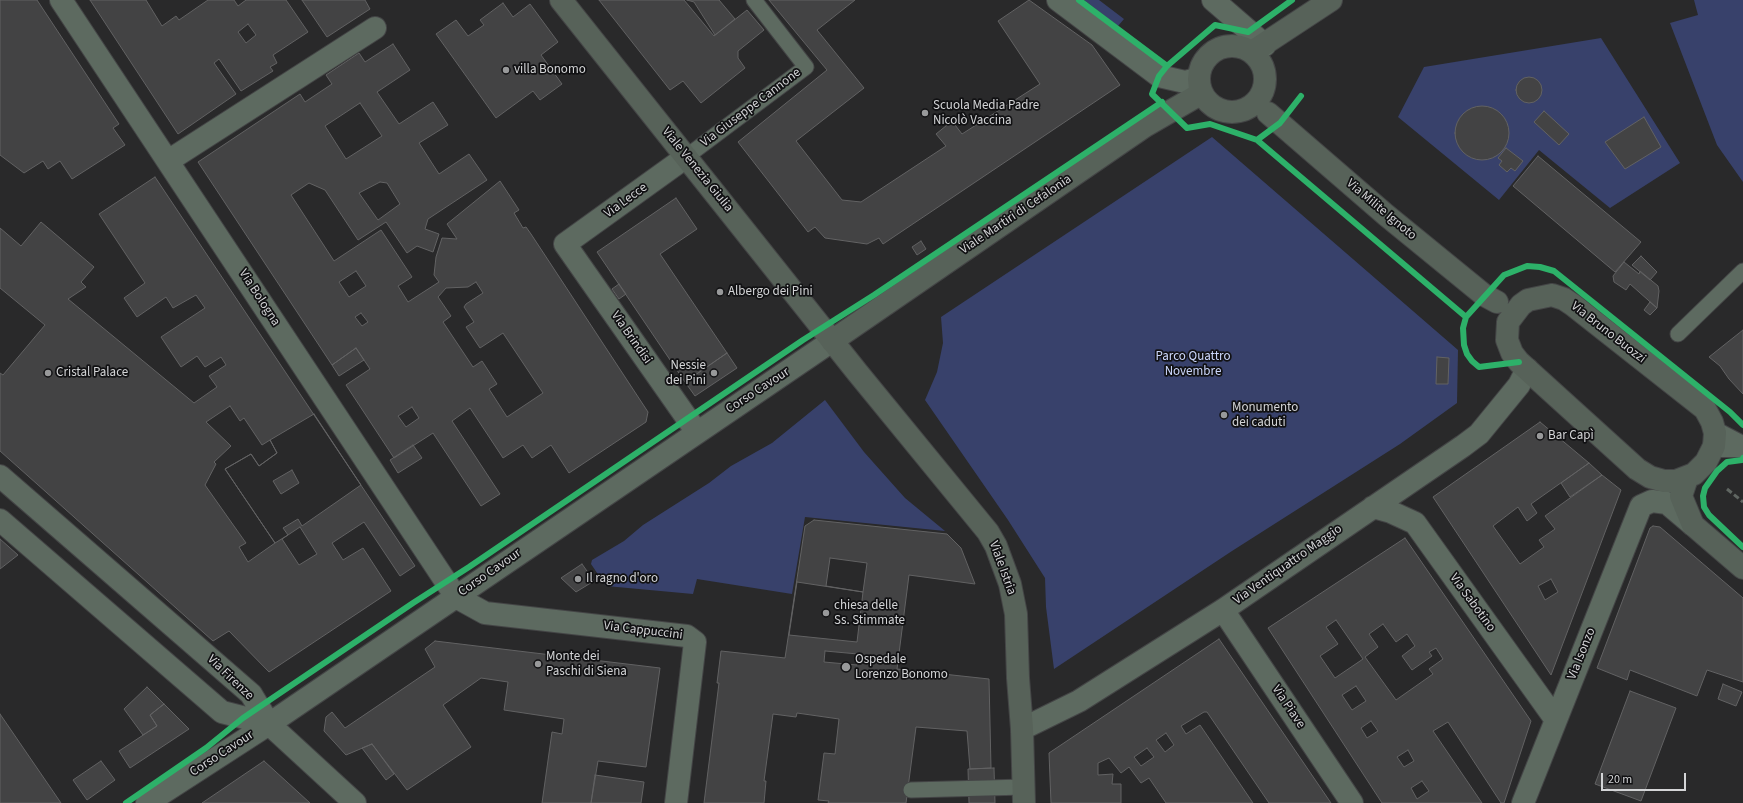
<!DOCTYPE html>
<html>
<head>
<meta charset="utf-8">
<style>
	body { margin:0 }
	#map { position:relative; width:1743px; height:803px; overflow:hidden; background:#29292a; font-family:"Source Sans 3",sans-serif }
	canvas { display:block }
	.scale { position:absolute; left:1601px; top:773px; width:85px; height:18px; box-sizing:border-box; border:2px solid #d4d5d7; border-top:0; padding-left:5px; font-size:12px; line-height:14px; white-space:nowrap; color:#d4d5d7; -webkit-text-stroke:3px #111113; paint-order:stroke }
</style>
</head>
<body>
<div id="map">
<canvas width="1743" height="803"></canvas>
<div class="scale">20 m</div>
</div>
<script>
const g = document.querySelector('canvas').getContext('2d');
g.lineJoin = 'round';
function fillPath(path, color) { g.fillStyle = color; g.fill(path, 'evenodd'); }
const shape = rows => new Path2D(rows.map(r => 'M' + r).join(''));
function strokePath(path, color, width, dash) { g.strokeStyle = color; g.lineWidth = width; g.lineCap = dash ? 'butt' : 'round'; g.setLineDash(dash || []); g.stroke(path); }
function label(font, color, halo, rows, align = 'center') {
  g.font = font + ' "Source Sans 3",sans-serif'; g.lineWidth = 3.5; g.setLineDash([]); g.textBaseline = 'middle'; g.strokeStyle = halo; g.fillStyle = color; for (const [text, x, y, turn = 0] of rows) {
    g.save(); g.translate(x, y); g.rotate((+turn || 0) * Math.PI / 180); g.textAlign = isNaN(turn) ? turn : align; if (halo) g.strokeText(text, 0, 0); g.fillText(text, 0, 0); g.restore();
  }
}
const green = shape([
	[1084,0,1099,0,1124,19,1118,26],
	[1694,0,1743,0,1743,182,1717,145,1670,23,1698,15],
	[1601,38,1680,163,1610,208,1539,150,1499,200,1398,117,1424,67],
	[1212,137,1458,350,1457,403,1400,444,1232,551,1054,669,1046,607,1045,578,1008,520,925,400,937,372,943,343,941,317],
	[825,400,864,452,905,498,945,531,805,517,792,594,697,579,693,594,606,586,591,564,592,560,624,541,643,525,709,483,731,466,772,443]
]);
const building = shape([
	[0,0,37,0,119,124,113,128,125,145,72,179,60,161,48,169,43,161,24,173,0,155,0,0],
	[90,0,146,0,162,26,176,16,179,20,208,0,234,0,238,6,246,0,286,0,308,32,273,55,277,63,270,67,273,71,241,91,219,59,214,63,236,94,178,134,90,0],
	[248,24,256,35,246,43,238,32,248,24],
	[302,0,365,0,370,9,327,37,302,0],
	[599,0,684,0,714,36,747,10,764,30,738,51,738,58,745,68,701,103,683,81,670,90,599,0],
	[687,0,719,0,735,19,715,35,694,2,687,0],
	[769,0,855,0,817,30,864,88,796,141,842,200,861,202,946,146,936,134,952,121,962,134,1040,84,998,21,1029,0,1092,45,1120,85,883,244,879,238,867,244,825,238,815,227,808,232,738,142,827,70,769,0],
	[503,3,513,17,530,4,558,42,541,55,562,84,540,100,533,91,496,118,436,34,456,20,468,36,484,25,480,20,503,3],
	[393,44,410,70,377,92,399,124,433,102,448,125,419,143,439,174,469,154,487,180,428,219,425,229,439,234,433,252,417,246,407,253,386,222,358,240,325,190,309,183,291,195,334,261,381,230,412,277,398,286,408,302,439,282,434,275,436,257,442,238,457,239,447,224,500,181,519,210,514,213,523,228,526,227,531,234,648,412,646,422,569,473,551,445,532,458,523,445,503,458,470,408,452,421,500,494,481,506,433,433,394,458,346,385,370,369,356,348,332,365,198,162,300,94,305,102,332,84,326,75,359,53,365,62,393,44],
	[360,103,382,136,346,159,325,126,360,103],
	[380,182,387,183,400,204,378,220,359,193,380,182],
	[356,271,366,286,349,297,339,282,356,271],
	[476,282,483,293,466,304,464,307,474,322,466,327,480,348,503,333,543,393,507,417,489,389,497,384,482,361,473,367,443,322,451,316,438,297,446,288,468,287,476,282],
	[361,313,368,322,362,326,355,317,361,313],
	[412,407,419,418,406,427,398,416,412,407],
	'1516 90a13 13 0 1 1 26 0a13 13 0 1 1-26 0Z',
	'1455 133a27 27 0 1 1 54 0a27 27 0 1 1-54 0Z',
	[1544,111,1569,134,1559,145,1534,122,1544,111],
	[1644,117,1661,147,1625,169,1605,142,1644,117],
	[1506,148,1523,161,1515,171,1511,168,1507,172,1499,165,1502,161,1498,158,1506,148],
	[1538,156,1641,242,1615,272,1513,186,1538,156],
	[155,177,415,566,400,576,364,522,332,543,343,560,363,548,391,591,269,672,229,631,213,641,0,451,0,373,3,375,45,325,0,288,0,228,21,246,41,222,94,267,81,282,86,287,68,299,194,403,217,387,209,376,226,365,221,357,205,367,197,356,181,367,161,337,205,308,196,295,173,308,166,297,137,317,124,298,145,283,99,214,155,177],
	[230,406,240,421,244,418,262,445,270,440,277,453,259,466,251,454,225,469,275,543,248,562,239,547,246,543,205,485,216,464,214,462,231,446,206,422,230,406],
	[300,527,317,554,299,565,282,539,300,527],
	[676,198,697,229,660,254,727,353,685,382,597,252,676,198],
	[921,241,926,249,917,255,912,247,921,241],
	[1641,256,1657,272,1650,280,1632,265,1641,256],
	[1624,262,1639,274,1640,271,1658,286,1659,291,1657,308,1630,284,1626,290,1614,282,1613,276,1624,262],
	[619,284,626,294,619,299,612,289,619,284],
	[1650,302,1657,308,1650,315,1644,310,1650,302],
	[1743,330,1743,394,1729,379,1720,366,1709,357,1743,330],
	[356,348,364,360,339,376,332,365,356,348],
	[727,353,737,368,695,396,685,382,727,353],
	[1437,357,1449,358,1448,384,1436,384,1437,357],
	[314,414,361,485,302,526,298,519,283,528,288,535,275,543,225,469,251,454,259,466,277,453,270,440,314,414],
	[292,470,299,483,281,494,273,481,292,470],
	[1540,422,1589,463,1531,504,1537,513,1527,521,1518,507,1493,526,1520,564,1544,547,1539,540,1555,529,1545,516,1602,475,1621,490,1551,675,1433,497,1540,422],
	[1551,579,1558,592,1545,600,1538,586,1551,579],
	[413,445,422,458,398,473,390,460,413,445],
	[1589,463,1602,475,1570,497,1561,483,1589,463],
	[814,520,947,534,961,548,975,584,909,575,897,669,989,679,991,768,970,769,967,731,916,727,906,803,828,803,829,801,818,800,824,753,835,754,839,719,797,713,796,717,773,714,764,781,766,781,764,803,704,803,719,683,717,683,721,651,785,658,805,526,814,520],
	[830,558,867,563,863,592,826,586,830,558],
	[825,651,858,654,857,665,824,662,825,651],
	[1653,526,1660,527,1743,598,1743,682,1707,670,1697,696,1630,670,1627,680,1597,668,1650,528,1653,526],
	[1405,538,1531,721,1504,803,1501,803,1448,722,1433,731,1482,803,1382,803,1268,628,1405,538],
	[1336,620,1363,659,1335,678,1320,656,1338,644,1326,627,1336,620],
	[1383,624,1396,642,1407,634,1415,646,1402,656,1412,670,1432,656,1429,652,1436,648,1443,659,1429,669,1433,674,1396,700,1365,657,1378,647,1369,634,1383,624],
	[1356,686,1366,701,1352,710,1342,695,1356,686],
	[1371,721,1378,731,1367,738,1361,728,1371,721],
	[1408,750,1414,761,1404,767,1397,757,1408,750],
	[1422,781,1429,791,1417,799,1411,788,1422,781],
	[0,539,18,555,0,569,0,539],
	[582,564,594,581,576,592,561,578,582,564],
	[797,582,863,592,857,642,789,635,797,582],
	[1219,639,1331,803,1269,803,1207,712,1204,712,1181,726,1186,734,1200,725,1253,803,1166,803,1149,778,1141,783,1129,767,1121,773,1109,758,1098,763,1098,775,1113,774,1112,784,1121,784,1121,803,1051,803,1049,753,1219,639],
	[1166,733,1174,745,1165,752,1156,740,1166,733],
	[1147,748,1154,757,1141,766,1134,757,1147,748],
	[435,641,660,668,646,767,598,761,591,803,542,803,552,732,562,734,564,719,504,710,508,682,481,678,443,705,471,747,407,790,372,744,346,755,324,731,326,717,332,712,345,728,435,667,425,649,435,641],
	[1723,684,1742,692,1736,706,1718,699,1723,684],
	[147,687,164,704,150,715,157,726,143,735,124,709,147,687],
	[1630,691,1676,708,1641,801,1595,784,1630,691],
	[164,704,189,729,130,768,119,751,157,726,150,715,164,704],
	[0,714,61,803,0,803,0,714],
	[372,744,394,774,386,780,362,748,372,744],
	[101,761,115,780,87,800,73,780,101,761],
	[264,761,310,803,202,803,264,761],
	[994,768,995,803,969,803,968,769,994,768],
	[595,775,644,782,641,803,591,803,595,775]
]);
const lane = shape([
	[686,157,806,67,754,0],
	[1678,334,1743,271],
	[911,790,1024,787]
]);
const street = shape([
	[61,0,456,597,485,613,687,636,695,642,676,803],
	[1058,0,1159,76,1185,82,1199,78],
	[1213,0,1265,45],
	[686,157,565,244,696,431],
	[168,161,375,28],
	[1714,446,1740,446,1715,433],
	[0,476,251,694,269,724,355,803],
	[1373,507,1391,512,1415,523,1556,720],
	[0,520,222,712,269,724],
	[1223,610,1352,803],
	[1022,729,1079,701,1223,610,1463,446,1479,434,1519,385,1527,369],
	[147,803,269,724,832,341],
	[1523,803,1641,506,1652,501,1667,503,1693,525]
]);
const secondary = shape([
	[561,0,857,372,988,532,996,546,1010,584,1016,614,1018,678,1022,729,1024,803],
	'1199 79a33 33 0 1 1 66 0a33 33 0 1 1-66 0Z',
	[1252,52,1331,0],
	[1268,113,1386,215,1484,295,1497,302],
	[1552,295,1564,299,1573,305,1705,409,1712,422,1715,433,1714,446,1706,462,1694,474,1676,481,1664,481,1650,477,1637,469,1519,362,1512,353,1507,340,1508,322,1521,305,1528,300,1552,295],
	[832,341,1145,126,1202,93],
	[1687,478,1681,496,1693,525,1743,568]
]);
const rail = shape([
	[1727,489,1743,502]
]);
const cycleway = shape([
	[1079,0,1167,66,1215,25,1248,32,1292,0],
	[1167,66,1159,76,1152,94,1187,128,1210,124,1257,140,1466,317,1463,328,1464,345,1467,354,1472,361,1479,367,1519,362],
	[1257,140,1280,123,1301,96],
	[1466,317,1504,275,1527,266,1540,267,1554,271,1730,412,1743,425],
	[1743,458,1742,460,1727,462,1717,471,1705,488,1703,496,1704,507,1709,515,1743,547],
	[126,803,206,748,243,718,413,603,469,567,803,340,874,295,1162,102]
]);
const markers = [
	[506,70,4,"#98999a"],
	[925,113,4,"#98999a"],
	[720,292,4,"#98999a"],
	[48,373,4,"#98999a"],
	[714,373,4,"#98999a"],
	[1224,415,4,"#98999a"],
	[1540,436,4,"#98999a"],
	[578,579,4,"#98999a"],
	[826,613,4,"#98999a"],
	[538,664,4,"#98999a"],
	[846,667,5,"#98999a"]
];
const poiNames = [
	["villa Bonomo",514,70],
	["Scuola Media Padre",933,106],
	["Nicolò Vaccina",933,121],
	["Albergo dei Pini",728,292],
	["Nessie",706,366,"right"],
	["dei Pini",706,381,"right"],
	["Cristal Palace",56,373],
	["Monumento",1232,408],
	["dei caduti",1232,423],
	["Bar Capì",1548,436],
	["Il ragno d'oro",586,579],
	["chiesa delle",834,606],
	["Ss. Stimmate",834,621],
	["Monte dei",546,657],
	["Paschi di Siena",546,672],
	["Ospedale",855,660],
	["Lorenzo Bonomo",855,675]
];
const streetNames = [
	["Via Giuseppe Cannone",751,108,-37],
	["Viale Venezia Giulia",697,170,51],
	["Via Lecce",626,201,-36],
	["Via Milite Ignoto",1381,210,40],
	["Viale Martiri di Cefalonia",1016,215,-34],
	["Via Bologna",259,298,57],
	["Via Bruno Buozzi",1608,333,38],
	["Via Brindisi",631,338,55],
	["Corso Cavour",758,391,-33],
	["Via Ventiquattro Maggio",1288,565,-35],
	["Viale Istria",1002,568,70],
	["Corso Cavour",490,573,-35],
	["Via Sabotino",1472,603,54],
	["Via Cappuccini",643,631,7],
	["Via Isonzo",1582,654,-68],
	["Via Firenze",230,678,44],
	["Via Piave",1288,707,56],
	["Corso Cavour",222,754,-33]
];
const parkNames = [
	["Parco Quattro",1193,357],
	["Novembre",1193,372]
];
fillPath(green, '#38416b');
fillPath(building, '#434344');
strokePath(building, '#626263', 1);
strokePath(lane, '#444546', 17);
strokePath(street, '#444546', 24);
strokePath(secondary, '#444546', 24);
strokePath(lane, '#5d6a60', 15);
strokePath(street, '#5d6a60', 22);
strokePath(secondary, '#576259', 22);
strokePath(rail, '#606662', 3, [6, 3]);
strokePath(cycleway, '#2db169', 6);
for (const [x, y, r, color] of markers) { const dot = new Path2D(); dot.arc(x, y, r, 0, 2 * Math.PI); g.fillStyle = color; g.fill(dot); strokePath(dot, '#111113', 1.5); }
label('13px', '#d4d5d7', '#111113', poiNames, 'left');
label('13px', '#d4d5d7', '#111113', streetNames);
label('13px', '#ccd7fc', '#111113', parkNames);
</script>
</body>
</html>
